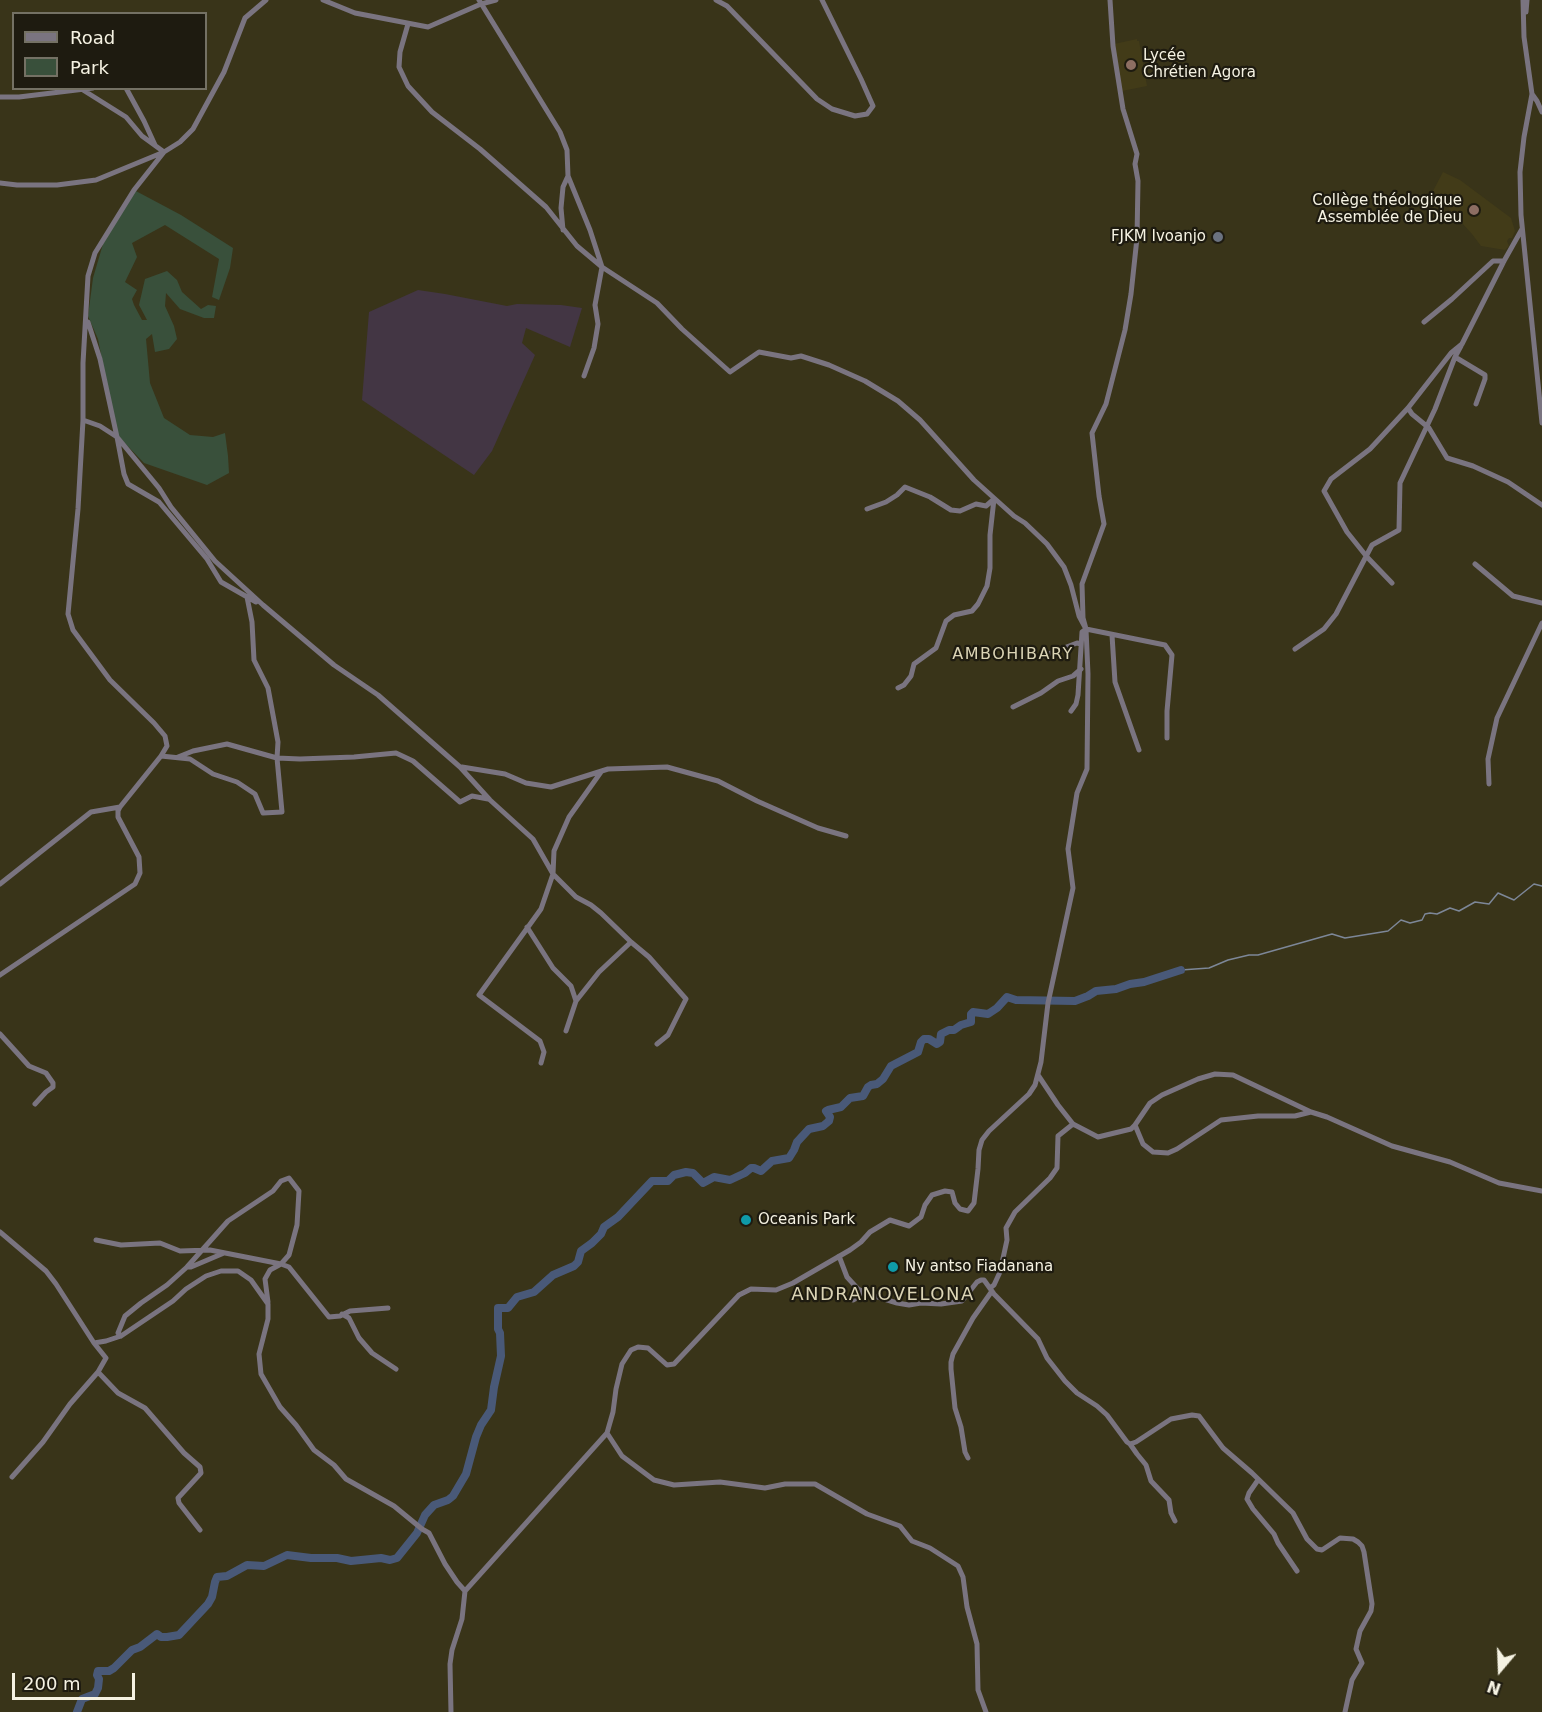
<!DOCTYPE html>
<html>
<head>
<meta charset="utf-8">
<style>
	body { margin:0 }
	#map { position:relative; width:1542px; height:1712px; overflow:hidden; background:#393419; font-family:"DejaVu Sans",sans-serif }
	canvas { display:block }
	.legend { position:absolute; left:12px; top:12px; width:195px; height:78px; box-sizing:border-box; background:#1e1b10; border:2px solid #747164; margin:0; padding:8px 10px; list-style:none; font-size:18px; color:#f5f2e2 }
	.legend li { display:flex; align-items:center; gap:12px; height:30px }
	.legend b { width:30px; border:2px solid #747164 }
	.north { position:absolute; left:1470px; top:1640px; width:60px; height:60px; -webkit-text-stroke:4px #1e1b10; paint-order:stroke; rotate:199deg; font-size:16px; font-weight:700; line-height:24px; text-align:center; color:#f5f2e2 }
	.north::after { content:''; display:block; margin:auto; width:21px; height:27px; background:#f5f2e2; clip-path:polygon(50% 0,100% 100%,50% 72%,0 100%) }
	.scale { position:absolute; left:12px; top:1673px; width:123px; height:27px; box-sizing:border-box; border:3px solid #f5f2e2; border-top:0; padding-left:8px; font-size:18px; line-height:21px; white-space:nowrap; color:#f5f2e2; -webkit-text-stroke:4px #1e1b10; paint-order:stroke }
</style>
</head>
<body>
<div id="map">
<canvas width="1542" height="1712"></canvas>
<ul class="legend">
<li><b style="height:8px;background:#7a7480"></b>Road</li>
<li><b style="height:16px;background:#39503b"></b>Park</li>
</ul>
<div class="north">N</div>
<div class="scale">200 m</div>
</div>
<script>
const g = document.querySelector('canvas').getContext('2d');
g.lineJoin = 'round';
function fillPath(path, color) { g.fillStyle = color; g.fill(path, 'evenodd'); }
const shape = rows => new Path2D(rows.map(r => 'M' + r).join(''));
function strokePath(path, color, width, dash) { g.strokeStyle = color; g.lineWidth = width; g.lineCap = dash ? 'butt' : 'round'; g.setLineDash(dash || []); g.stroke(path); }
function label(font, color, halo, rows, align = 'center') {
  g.font = font + ' "DejaVu Sans",sans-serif'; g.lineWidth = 4.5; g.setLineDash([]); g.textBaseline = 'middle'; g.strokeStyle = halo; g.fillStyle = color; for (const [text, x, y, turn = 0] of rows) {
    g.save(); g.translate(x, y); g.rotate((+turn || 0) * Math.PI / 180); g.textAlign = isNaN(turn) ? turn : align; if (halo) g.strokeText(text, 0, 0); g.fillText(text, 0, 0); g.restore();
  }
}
const built = shape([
	[1137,39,1137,41,1139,41,1147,86,1122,91,1114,44],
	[1443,172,1460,180,1511,218,1515,231,1512,238,1509,238,1507,241,1509,246,1505,250,1481,246,1472,234,1433,191]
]);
const industrial = shape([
	[418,290,445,294,507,306,517,304,561,305,582,308,570,347,526,328,522,343,535,355,492,451,474,475,362,400,369,312]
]);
const green = shape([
	[134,190,181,215,233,248,230,268,219,300,212,297,219,259,165,225,132,243,137,257,125,282,137,290,132,299,134,305,142,320,147,320,139,305,145,279,167,271,177,280,182,292,201,309,208,305,216,306,214,318,204,318,180,309,166,293,165,306,174,326,177,339,169,349,155,352,152,334,146,339,150,383,164,418,190,435,213,437,225,433,228,456,229,473,207,485,144,463,117,435,98,339,88,316,93,278,103,244]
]);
const stream = shape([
	[1181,970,1209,968,1228,960,1249,955,1258,955,1332,934,1345,938,1388,931,1401,920,1410,923,1422,920,1425,914,1430,913,1437,914,1450,908,1459,911,1475,902,1489,904,1498,893,1514,900,1534,884,1542,886]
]);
const river = shape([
	[77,1712,82,1699,95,1694,98,1688,99,1679,97,1675,98,1671,109,1671,114,1668,132,1650,140,1647,157,1634,161,1637,167,1637,179,1635,208,1604,212,1597,215,1582,217,1577,227,1576,247,1565,264,1566,287,1555,311,1558,337,1558,351,1561,381,1558,390,1560,397,1558,417,1533,425,1515,434,1505,448,1500,453,1496,466,1474,476,1437,481,1425,491,1410,494,1387,501,1356,500,1333,498,1329,498,1308,508,1308,517,1297,534,1292,553,1275,574,1266,578,1262,581,1251,592,1243,601,1234,604,1227,618,1217,652,1181,668,1181,674,1175,686,1172,693,1173,703,1183,714,1177,730,1180,745,1173,751,1168,754,1168,761,1171,772,1161,789,1158,794,1150,797,1142,809,1129,823,1126,829,1121,830,1117,826,1111,828,1110,841,1107,850,1098,863,1096,868,1087,871,1085,877,1084,883,1079,891,1066,918,1052,921,1042,924,1039,929,1039,937,1044,940,1042,941,1034,949,1030,954,1030,961,1025,971,1022,971,1014,973,1012,988,1014,997,1008,1007,997,1016,1000,1075,1001,1088,996,1096,991,1116,989,1130,984,1144,982,1181,970]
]);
const minor = shape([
	[323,0,355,13,428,27,481,4,496,0],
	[479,0,560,132,567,150,568,176,590,230,602,267,657,303,682,329,730,372,759,352,791,358,801,356,829,365,865,381,898,401,920,420,974,480,1014,516,1025,523,1047,544,1064,567,1071,585,1079,616,1086,629,1165,645,1172,655,1167,711,1167,738],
	[716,0,727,6,817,99,832,109,855,116,867,114,873,106,861,79,822,0],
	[1523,0,1524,37,1532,94,1524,137,1520,172,1521,215,1542,423],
	[1526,12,1527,0],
	[408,24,400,52,399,67,408,86,432,112,480,149,546,207,577,246,602,267,595,305,598,324,594,348,584,376],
	[126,88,144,121,155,145],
	[1532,94,1537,101,1542,112],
	[0,97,19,97,93,88],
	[0,183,17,185,57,185,96,180,164,152,180,142,193,129,224,72,245,18,266,0],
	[563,230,561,208,563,187,568,176],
	[88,322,100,359,117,437,159,488,171,507,215,561,263,605,334,665,378,695,460,767,490,800,533,839,553,874,576,897,591,905,601,913,631,942],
	[1424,322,1452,299,1493,261,1504,261],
	[1455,357,1485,375,1485,379,1476,404],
	[1408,408,1412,414,1429,428,1447,458,1473,466,1508,482,1542,505],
	[83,420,100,426,117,437,124,474,128,484,159,502,207,559,221,582,256,602],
	[867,509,886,502,897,495,905,487,930,497,951,510,960,511,976,504,986,506,994,499],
	[1475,564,1513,596,1542,603],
	[1392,583,1367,557,1347,532,1324,491,1331,479,1370,449,1408,408,1451,353,1462,344,1504,261,1522,229],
	[1112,635,1115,682,1139,750],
	[1295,649,1324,629,1336,614,1372,545,1399,530,1400,483,1435,409,1455,357,1461,346],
	[1043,656,1077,643,1081,644],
	[898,688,904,685,911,676,914,664,936,648,946,621,954,615,972,611,978,604,987,586,990,568,990,535,994,499],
	[1013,707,1041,693,1058,681,1073,676,1081,669],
	[1071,711,1076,704,1078,695,1082,632,1086,629],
	[161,756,190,759,213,774,237,782,255,794,263,813,282,812,277,758,300,759,354,757,396,753,413,761,460,802,472,796,488,799],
	[178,757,193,751,227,744,277,758,278,742,268,688,254,660,252,622,247,597],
	[462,767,505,774,526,783,551,787,608,769,667,767,718,781,757,801,818,828,846,836],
	[1489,784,1488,759,1497,718,1542,623],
	[0,884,91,812,120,807],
	[527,927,553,968,571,986,576,1001,566,1031],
	[0,975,135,884,140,873,139,857,118,817,118,811,120,807,161,756,167,746,165,736,154,723,110,680,73,630,68,614,78,509,83,420,83,363,88,276,95,253,134,190,164,152,142,136,126,117,83,90],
	[576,1001,599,972,631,942,649,957,686,999,668,1035,657,1044],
	[0,1034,29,1066,46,1073,53,1083,53,1087,46,1092,35,1104],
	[541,1063,544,1052,540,1041,479,995,541,909,553,874,554,851,569,817,601,772],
	[1038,1075,1058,1105,1073,1124,1098,1137,1131,1129,1135,1125,1143,1144,1153,1152,1168,1153,1177,1149,1221,1120,1258,1116,1295,1116,1311,1112,1327,1117,1392,1146,1450,1162,1499,1183,1542,1191],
	[1135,1125,1150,1103,1162,1095,1198,1079,1215,1074,1233,1075,1311,1112],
	[0,1232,46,1271,56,1284,94,1343,106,1341,121,1336,173,1301,186,1289,206,1276,221,1271,238,1271,251,1280,268,1304,268,1319,259,1354,261,1374,280,1407,296,1425,314,1450,334,1465,346,1479,394,1506,422,1529,429,1533,445,1564,457,1582,465,1591],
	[96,1240,121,1245,160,1243,180,1251,210,1250,281,1264,289,1267,329,1317,340,1316,350,1311,388,1308],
	[839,1256,847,1277,858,1289,868,1294,897,1303,909,1305,921,1303,941,1304,962,1301,977,1282,981,1280,984,1280,994,1294,1038,1339,1047,1358,1065,1381,1077,1393,1097,1406,1107,1415,1127,1442,1130,1444,1136,1442,1171,1419,1192,1415,1199,1416,1223,1448,1252,1473,1293,1513,1307,1539,1317,1549,1322,1550,1340,1538,1353,1539,1358,1542,1362,1546,1364,1552,1372,1604,1371,1611,1360,1631,1356,1649,1362,1663,1352,1680,1345,1712],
	[187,1267,191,1267,224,1253],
	[990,1288,994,1285,1000,1272,1007,1240,1006,1228,1015,1212,1050,1178,1057,1168,1058,1136,1073,1124],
	[853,1300,865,1293],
	[342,1314,349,1318,359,1338,372,1353,396,1369],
	[121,1336,118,1333,125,1316,141,1303,167,1285,187,1267,228,1221,273,1191,281,1181,289,1178,299,1191,297,1225,289,1255,281,1264,270,1270,265,1279,268,1302],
	[94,1343,106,1358,98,1372,118,1393,145,1408,184,1453,200,1467,201,1473,178,1498,179,1503,200,1530],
	[607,1433,622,1456,654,1480,674,1485,720,1482,765,1488,785,1484,815,1484,867,1514,900,1526,912,1541,930,1548,958,1566,963,1577,967,1607,977,1644,978,1690,986,1712],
	[1130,1444,1137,1454,1146,1465,1151,1481,1169,1500,1171,1513,1175,1521],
	[968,1458,965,1452,961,1427,955,1408,951,1369,951,1362,953,1354,973,1318,992,1291],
	[12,1477,43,1442,70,1404,98,1372],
	[1258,1480,1249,1493,1247,1499,1253,1509,1274,1534,1278,1543,1297,1571],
	[451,1712,450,1664,452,1650,462,1619,465,1591,607,1433,613,1412,616,1389,622,1364,631,1350,638,1347,648,1348,667,1365,674,1364,739,1295,751,1289,776,1290,793,1283,850,1250,861,1242,870,1232,890,1220,909,1226,921,1217,925,1205,932,1195,945,1191,952,1192,955,1203,960,1209,968,1211,974,1203,978,1169,979,1150,982,1140,989,1131,1029,1094,1035,1085,1041,1062,1048,1003,1073,888,1068,849,1077,793,1087,769,1088,674,1086,629,1083,618,1082,584,1104,524,1099,496,1092,433,1106,404,1125,330,1131,294,1137,238,1138,181,1135,164,1137,154,1123,109,1113,46,1110,0]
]);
const markers = [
	[1131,65,6,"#8d6e63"],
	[1474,210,6,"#8d6e63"],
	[1218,237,6,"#6b7280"],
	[746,1220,6,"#0f9aa8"],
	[893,1267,6,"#0f9aa8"]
];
const poiNames = [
	["Lycée",1143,56],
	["Chrétien Agora",1143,73],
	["Collège théologique",1462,201,"right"],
	["Assemblée de Dieu",1462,218,"right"],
	["FJKM Ivoanjo",1206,237,"right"],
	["Oceanis Park",758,1220],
	["Ny antso Fiadanana",905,1267]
];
const neighbourhoodNames = [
	["AMBOHIBARY",1013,655]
];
const quarterNames = [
	["ANDRANOVELONA",883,1295]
];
fillPath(built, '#423b18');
fillPath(industrial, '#433644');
fillPath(green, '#39503b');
strokePath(stream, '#7d8798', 1.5);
strokePath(river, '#495978', 8);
strokePath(minor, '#7a7480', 5);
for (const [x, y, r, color] of markers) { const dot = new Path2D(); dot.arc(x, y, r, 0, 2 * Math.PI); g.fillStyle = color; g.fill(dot); strokePath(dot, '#1e1b10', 2); }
label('15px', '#f5f2e2', '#1e1b10', poiNames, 'left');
g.letterSpacing = '1.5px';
label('16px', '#dbd4b5', '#1e1b10', neighbourhoodNames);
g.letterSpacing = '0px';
g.letterSpacing = '1.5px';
label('18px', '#dbd4b5', '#1e1b10', quarterNames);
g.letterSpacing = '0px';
</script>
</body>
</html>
